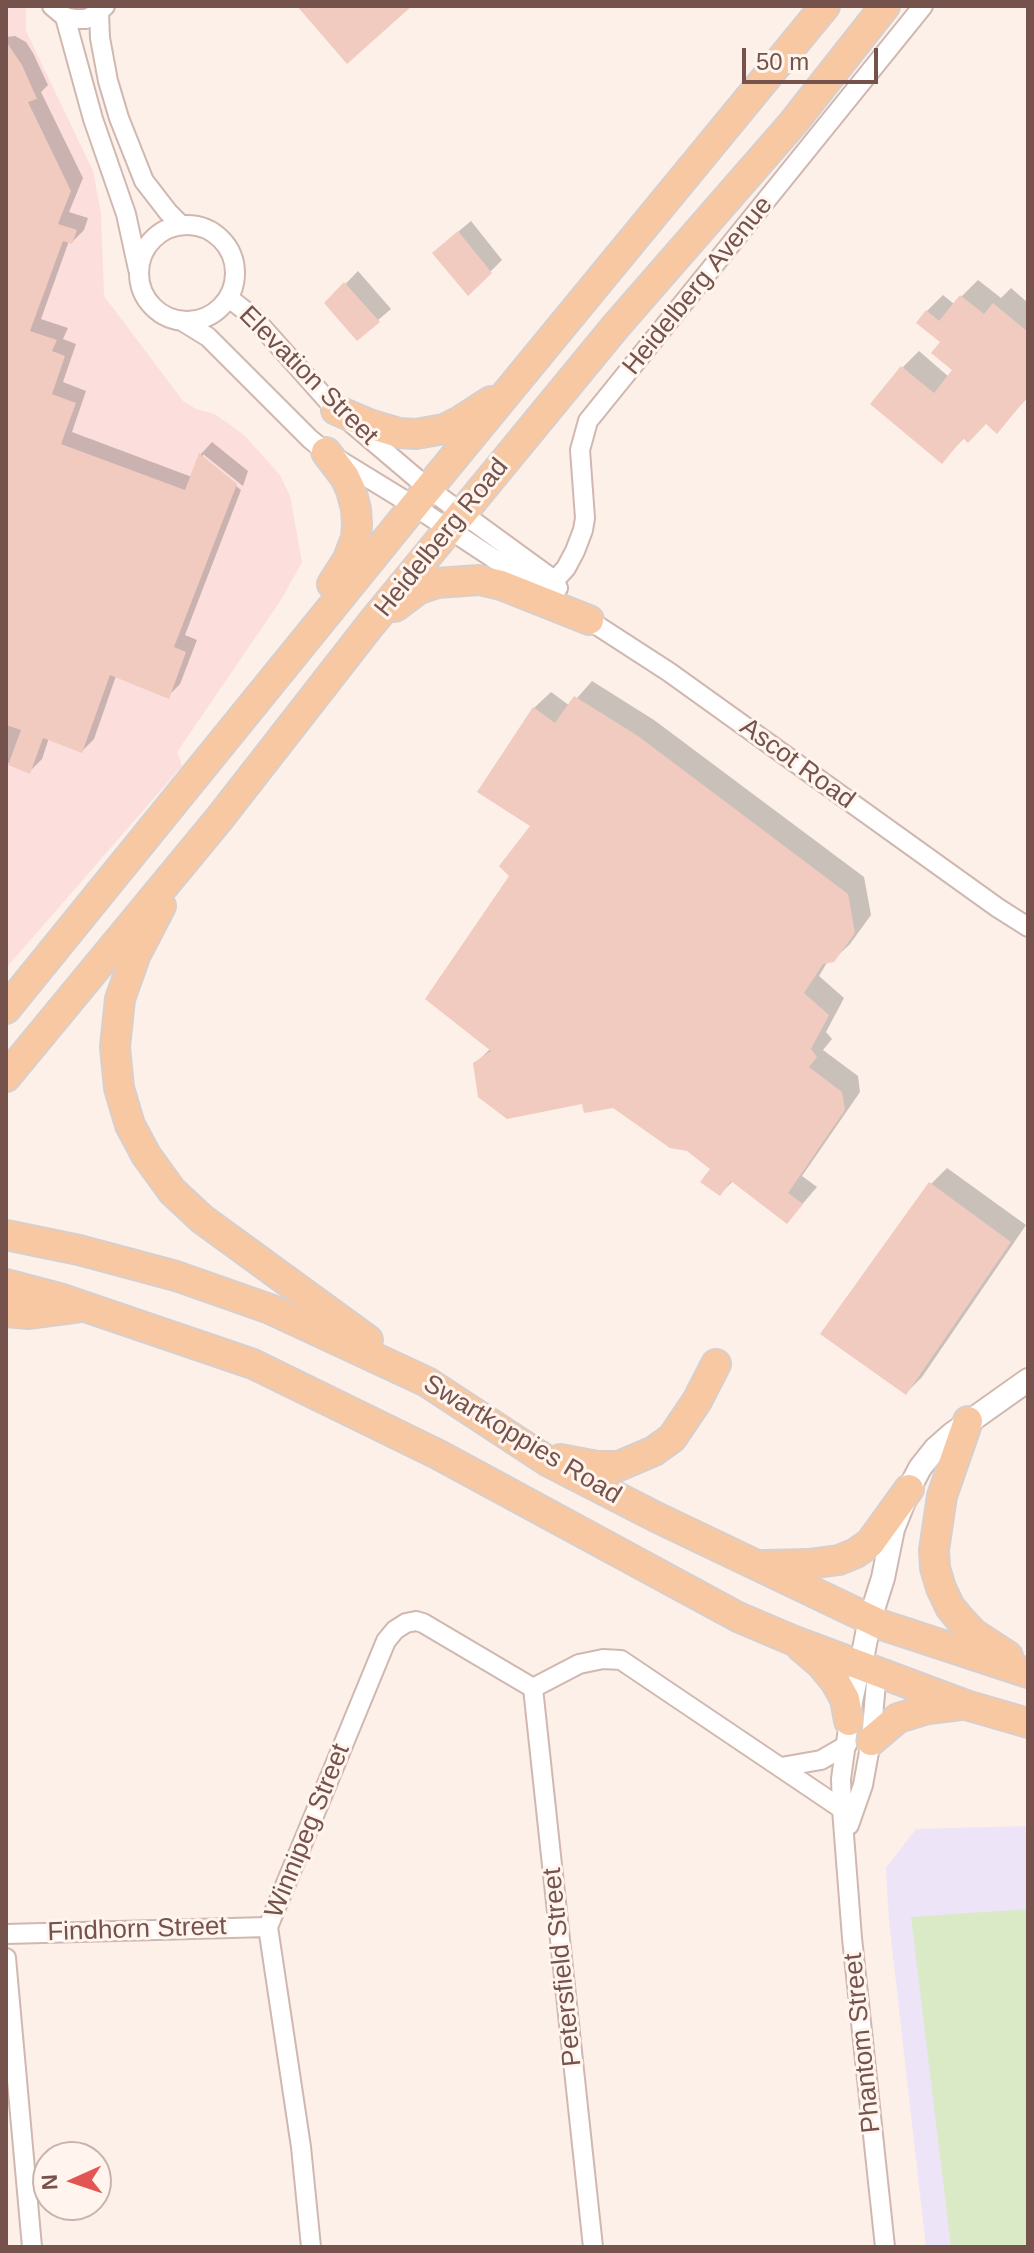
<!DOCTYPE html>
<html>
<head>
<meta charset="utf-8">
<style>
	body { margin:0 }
	#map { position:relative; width:1034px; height:2253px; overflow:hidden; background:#fcf0e8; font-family:Helvetica,sans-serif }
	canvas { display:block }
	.frame { position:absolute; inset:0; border:8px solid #75534c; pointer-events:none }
	.north { position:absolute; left:32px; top:2141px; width:80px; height:80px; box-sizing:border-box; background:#fff5ee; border:2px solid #c8b4ad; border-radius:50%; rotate:267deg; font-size:22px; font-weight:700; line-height:32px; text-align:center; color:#75534c }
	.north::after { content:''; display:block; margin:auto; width:28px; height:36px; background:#e25551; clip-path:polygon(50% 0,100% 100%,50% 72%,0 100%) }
	.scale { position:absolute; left:742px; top:48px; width:136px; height:36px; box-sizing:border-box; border:4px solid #75534c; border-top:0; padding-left:10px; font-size:24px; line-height:28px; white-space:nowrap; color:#75534c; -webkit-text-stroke:6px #fff5ee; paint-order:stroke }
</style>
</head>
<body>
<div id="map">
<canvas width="1034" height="2253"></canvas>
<div class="frame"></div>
<div class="north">N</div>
<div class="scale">50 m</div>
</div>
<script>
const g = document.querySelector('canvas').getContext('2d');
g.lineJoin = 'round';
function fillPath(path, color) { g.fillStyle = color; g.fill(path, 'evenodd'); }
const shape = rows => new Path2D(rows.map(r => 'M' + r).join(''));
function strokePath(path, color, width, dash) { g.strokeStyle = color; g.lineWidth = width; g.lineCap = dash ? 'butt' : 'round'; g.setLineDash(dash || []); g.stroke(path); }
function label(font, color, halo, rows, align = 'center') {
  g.font = font + ' Helvetica,sans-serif'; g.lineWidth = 6; g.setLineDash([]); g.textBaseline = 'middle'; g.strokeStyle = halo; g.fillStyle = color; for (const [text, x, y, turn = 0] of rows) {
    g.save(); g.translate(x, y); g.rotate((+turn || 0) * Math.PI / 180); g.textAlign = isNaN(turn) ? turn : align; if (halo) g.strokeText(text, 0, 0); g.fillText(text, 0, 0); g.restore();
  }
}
const commercial = shape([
	[6,6,26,6,26,31,93,171,101,214,104,296,183,401,196,409,214,414,232,426,246,437,280,475,290,496,302,562,281,600,177,752,182,766,6,968]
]);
const education = shape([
	[1028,1826,1028,2247,926,2247,889,1921,886,1868,916,1829]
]);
const green = shape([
	[1028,1909,1028,2247,951,2247,911,1917]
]);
const shadow = shape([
	[15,36,26,42,33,53,48,85,41,92,83,178,69,212,88,218,84,230,72,242,69,241,41,319,68,328,63,339,76,344,63,382,86,391,72,432,192,477,201,454,212,442,248,471,243,486,203,454,203,459,241,490,185,635,197,640,180,684,168,696,116,676,94,739,82,751,49,738,42,759,30,771,6,762,6,37],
	[471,221,502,260,469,293,447,241],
	[358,271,391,309,357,338,327,303],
	[978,280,1001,298,1011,288,1028,303,1028,397,997,431,986,422,965,437,942,462,903,367,919,351,949,377,955,370,927,311,943,295,954,304],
	[592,681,654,720,864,877,871,915,850,944,833,960,828,961,819,976,844,998,826,1032,832,1039,823,1050,858,1076,860,1092,802,1176,817,1187,787,1222,734,1180,720,1194,713,1168,688,1149,613,1106,475,1064,491,1048,511,876,533,825,534,708,551,692,570,706],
	[947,1168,1026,1225,922,1377,906,1393,931,1184]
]);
const building = shape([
	[297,6,412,6,347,64],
	[6,41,22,65,37,99,28,102,71,191,58,224,77,230,72,244,63,241,30,331,57,340,52,351,65,356,52,394,76,403,61,444,185,490,199,453,237,484,174,647,186,652,169,699,110,675,82,753,43,738,30,774,8,765,21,730,6,725],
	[458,231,492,273,468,296,432,253],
	[344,282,380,322,357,341,324,303],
	[960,295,984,314,993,303,1028,332,1028,396,997,434,986,424,968,443,963,438,942,464,870,404,901,366,934,393,952,370,931,353,940,342,916,323,926,310,939,321],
	[574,696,638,736,848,894,855,933,834,962,823,964,804,993,829,1015,811,1049,817,1057,809,1067,842,1092,845,1110,788,1193,803,1204,787,1224,731,1181,720,1196,700,1182,710,1169,687,1151,670,1148,613,1108,584,1113,582,1104,507,1119,478,1097,473,1063,491,1051,425,999,509,876,499,866,530,826,477,792,533,707,555,723],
	[929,1182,1011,1242,906,1395,820,1334]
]);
const minor = shape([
	[52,6,65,17,75,19,86,19,96,14,105,6],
	[99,12,100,38,108,81,119,118,144,181,168,212,181,225],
	[65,17,93,119,126,214,138,269],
	'139 273a48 48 0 1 1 96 0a48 48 0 1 1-96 0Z',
	[229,298,253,317,336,410,429,489,554,580,558,588],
	[182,321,208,337,310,439,326,452,414,506,546,593],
	[544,592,566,568,575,551,583,530,585,518,580,450,588,421,923,6],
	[581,615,669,672,998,908,1028,927],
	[861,1664,849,1721,841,1779,842,1809,852,1938,885,2247],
	[533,1688,593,2247],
	[533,1688,579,1664,603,1659,621,1660,842,1809,850,1812],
	[781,1767,821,1760,847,1745],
	[849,1825,863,1785,871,1741,877,1670],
	[6,1934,268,1927],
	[6,1958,32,2247],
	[311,2247,301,2147,268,1927,386,1641,395,1630,406,1623,416,1621,423,1623,533,1688]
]);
const tertiary = shape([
	[861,1664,870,1619,883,1578,893,1529,909,1489,920,1468,935,1449,952,1434,1028,1380]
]);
const primary = shape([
	[336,410,369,424,399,433,416,434,444,429,460,421,491,401],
	[326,452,345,477,351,490,356,509,357,524,356,538,348,559,332,584],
	[395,607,419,589,437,583,479,580,501,585,589,620],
	[161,906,136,954,120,999,115,1047,119,1088,130,1125,146,1155,172,1191,202,1219,368,1340],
	[6,1009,414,506,825,6],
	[6,1077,219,819,371,624,616,326,793,123,885,6],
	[6,1235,79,1250,176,1276,270,1309,427,1382,549,1462,656,1517,882,1625,1028,1673],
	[6,1284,59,1298,253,1364,439,1455,738,1617,792,1640,966,1705,1028,1723],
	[6,1312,29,1314,75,1308],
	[968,1421,942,1496,934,1550,935,1568,941,1588,950,1607,959,1618,973,1633,1008,1656],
	[560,1459,597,1466,619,1466,654,1451,672,1438,697,1401,716,1364],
	[764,1565,809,1564,839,1560,856,1553,870,1543,909,1489],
	[801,1647,821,1664,835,1681,845,1699,849,1721],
	[871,1741,898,1718,928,1709,961,1705]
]);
const streetNames = [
	["Heidelberg Avenue",698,286,-51],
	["Elevation Street",308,376,45],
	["Heidelberg Road",442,538,-51],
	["Ascot Road",797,764,36],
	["Swartkoppies Road",522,1440,31],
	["Winnipeg Street",308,1831,-68],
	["Findhorn Street",137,1930,-2],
	["Petersfield Street",563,1967,-96],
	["Phantom Street",863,2043,-96]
];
fillPath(commercial, '#fcdfdc');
fillPath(education, '#ede4f8');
fillPath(green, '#dbeac6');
fillPath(shadow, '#0003');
fillPath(building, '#f1cac0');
strokePath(minor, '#d0b8b0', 22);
strokePath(tertiary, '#d0b8b0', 26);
strokePath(primary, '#d8cfcd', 32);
strokePath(minor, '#fff', 18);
strokePath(tertiary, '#fff', 22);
strokePath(primary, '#f8c8a2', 28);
label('26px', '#75534c', '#fff5ee', streetNames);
</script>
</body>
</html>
